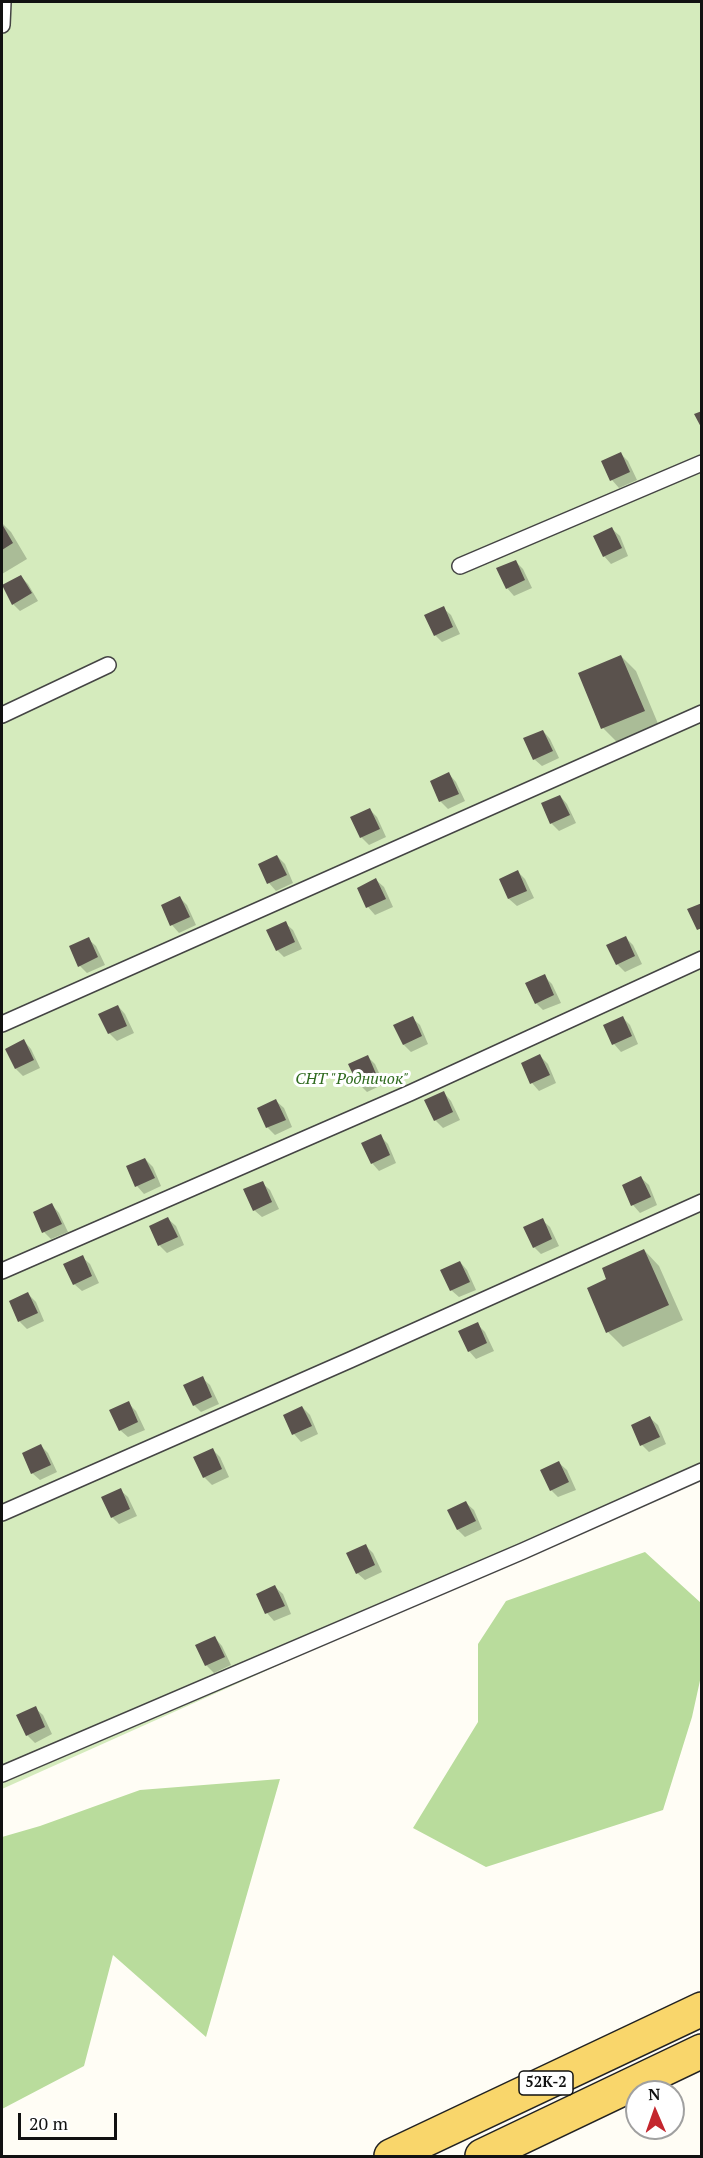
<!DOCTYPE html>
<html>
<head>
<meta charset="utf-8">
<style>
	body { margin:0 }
	#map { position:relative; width:703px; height:2158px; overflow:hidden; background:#fffdf5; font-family:"PT Serif",serif }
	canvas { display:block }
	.frame { position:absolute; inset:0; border:3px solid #111; pointer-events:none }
	.north { position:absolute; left:625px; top:2080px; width:60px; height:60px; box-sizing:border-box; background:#fff; border:2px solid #a0a0a0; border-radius:50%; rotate:358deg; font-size:16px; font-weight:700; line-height:24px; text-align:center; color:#111 }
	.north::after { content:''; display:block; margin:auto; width:21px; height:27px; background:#c4262e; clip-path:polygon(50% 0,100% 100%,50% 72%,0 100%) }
	.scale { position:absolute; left:18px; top:2113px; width:99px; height:27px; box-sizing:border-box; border:3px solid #111; border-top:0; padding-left:8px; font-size:18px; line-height:21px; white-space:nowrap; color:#111; -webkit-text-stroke:4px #fff; paint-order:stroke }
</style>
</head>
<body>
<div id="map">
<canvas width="703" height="2158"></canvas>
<div class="frame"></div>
<div class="north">N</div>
<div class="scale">20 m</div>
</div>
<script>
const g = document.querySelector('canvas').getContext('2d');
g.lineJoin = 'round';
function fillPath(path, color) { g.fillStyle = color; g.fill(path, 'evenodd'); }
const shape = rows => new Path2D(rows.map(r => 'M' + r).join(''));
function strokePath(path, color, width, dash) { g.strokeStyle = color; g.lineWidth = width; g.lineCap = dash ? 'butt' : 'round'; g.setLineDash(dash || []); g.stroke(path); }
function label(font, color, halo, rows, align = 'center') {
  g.font = font + ' "PT Serif",serif'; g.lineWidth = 6; g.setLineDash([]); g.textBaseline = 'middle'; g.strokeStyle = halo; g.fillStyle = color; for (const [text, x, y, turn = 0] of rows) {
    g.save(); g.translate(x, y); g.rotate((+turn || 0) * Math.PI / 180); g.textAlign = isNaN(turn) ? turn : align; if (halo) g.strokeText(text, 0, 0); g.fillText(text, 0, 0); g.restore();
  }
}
const green = shape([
	[2,2,702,2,701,1476,2,1789]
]);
const forest = shape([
	[645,1552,701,1603,701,1676,692,1717,663,1810,486,1867,413,1828,478,1722,478,1644,506,1601],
	[280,1779,206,2037,113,1955,84,2066,2,2109,2,1837,40,1826,140,1790]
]);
const shadow = shape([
	[620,453,628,461,637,480,619,488,612,480,603,461],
	[2,523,11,532,27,559,2,574],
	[612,529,620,536,628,556,611,564,604,556],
	[515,561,523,569,532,588,514,596,507,588],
	[20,576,28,584,38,601,20,611,13,604],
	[443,608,451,615,460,634,442,642,435,635],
	[621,656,636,671,659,726,618,743,603,728],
	[543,731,550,739,559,758,542,766,534,759],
	[449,774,456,782,465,801,448,809,440,801],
	[560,796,567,804,576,823,559,831,551,823],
	[370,810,377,817,386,837,369,845,361,837],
	[277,856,285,864,293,883,276,891,269,883,260,864],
	[518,872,525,879,534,898,517,906,509,899,501,880],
	[376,880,384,887,393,907,375,915,368,907,359,888],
	[180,898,187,905,196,925,179,933,172,925],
	[285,923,293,930,302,949,284,957,277,950],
	[625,937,633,945,642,964,625,972,617,964],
	[88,939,96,946,105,965,87,973,80,966],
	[544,976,552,984,561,1003,543,1010,536,1003],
	[118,1006,125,1014,134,1033,117,1041,109,1033],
	[622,1017,630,1025,638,1044,621,1052,614,1044,605,1025],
	[412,1018,420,1025,428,1044,411,1052,404,1045],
	[24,1041,31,1049,40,1068,23,1076,16,1069],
	[540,1056,548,1064,556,1083,539,1091,532,1083],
	[368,1057,375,1064,384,1084,367,1092,359,1084],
	[444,1093,451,1101,460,1120,443,1128,435,1120],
	[276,1101,284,1108,292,1127,275,1135,268,1128,259,1109],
	[380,1136,388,1144,396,1163,379,1171,372,1163],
	[145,1159,153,1167,161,1186,144,1194,137,1186],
	[641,1178,649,1185,657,1205,640,1213,633,1205,624,1186],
	[262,1183,270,1190,279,1209,262,1217,254,1210],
	[52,1205,59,1213,68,1232,51,1239,44,1232],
	[168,1219,176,1226,184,1245,167,1253,160,1246,151,1227],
	[542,1220,550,1227,559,1246,541,1254,534,1247],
	[644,1250,659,1266,683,1320,623,1347,608,1332,608,1279],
	[82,1257,90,1264,99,1283,82,1291,74,1284],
	[460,1262,467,1270,476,1290,459,1297,451,1290],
	[28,1294,36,1302,44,1321,27,1329,20,1322,11,1302],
	[477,1324,485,1332,494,1351,476,1359,469,1351],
	[202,1378,210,1385,219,1404,201,1412,194,1405],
	[128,1403,136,1411,145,1430,128,1437,120,1430],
	[302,1407,310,1415,318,1434,301,1442,294,1434,285,1415],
	[650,1418,658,1425,666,1444,649,1452,642,1445],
	[41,1446,48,1453,57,1472,40,1480,32,1473],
	[213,1450,220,1457,229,1477,212,1485,204,1477],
	[559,1463,567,1470,576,1490,558,1497,551,1490],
	[120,1490,128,1497,137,1516,119,1524,112,1517],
	[466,1503,474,1510,482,1529,465,1537,458,1530],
	[366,1546,373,1553,382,1572,365,1580,357,1573],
	[275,1587,283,1594,291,1614,274,1621,267,1613,258,1594],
	[215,1638,222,1646,231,1665,214,1673,206,1665],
	[35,1708,43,1715,52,1734,35,1743,27,1735]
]);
const building = shape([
	[702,411,702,429,694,414],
	[621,452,630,472,610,481,601,461],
	[2,524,13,543,2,550],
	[612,527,622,548,603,557,593,536],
	[516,560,525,580,506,589,496,568],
	[21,575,32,593,12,605,2,585],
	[444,606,453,627,434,636,424,615],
	[621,655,645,711,601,729,578,673],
	[543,730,553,751,533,760,523,738],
	[449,772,459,794,439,802,430,781],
	[560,795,570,815,550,824,541,803],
	[370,808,380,829,360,838,350,817],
	[277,855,287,875,267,884,258,864],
	[518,870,527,891,508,899,499,879],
	[376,878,386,899,366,908,357,888],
	[180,896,190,917,170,926,161,905],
	[702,903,702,928,697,930,687,909],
	[286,921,295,942,276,951,266,930],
	[626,936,635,956,616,965,606,945],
	[89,937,98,957,78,967,69,946],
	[545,974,554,995,535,1004,525,983],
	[118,1005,127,1026,108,1034,98,1014],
	[413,1016,422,1036,403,1045,393,1025],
	[623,1016,632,1036,612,1045,603,1025],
	[24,1039,34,1060,15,1069,5,1049],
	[540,1054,550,1075,530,1084,521,1063],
	[368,1055,377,1076,358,1085,348,1064],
	[444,1091,453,1112,434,1121,424,1100],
	[276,1099,286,1120,266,1128,257,1108],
	[381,1134,390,1155,371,1164,361,1143],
	[145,1158,155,1178,135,1187,126,1166],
	[641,1176,651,1197,631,1206,622,1185],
	[263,1181,272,1202,253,1211,243,1189],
	[52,1203,62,1224,42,1233,33,1212],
	[168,1217,178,1237,158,1246,149,1226],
	[543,1218,552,1239,533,1248,523,1227],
	[644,1249,669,1305,606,1333,587,1288,606,1279,602,1268],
	[83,1255,92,1276,73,1285,63,1264],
	[460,1261,470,1282,450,1291,440,1270],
	[28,1292,38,1313,18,1322,9,1301],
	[478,1322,487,1343,468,1352,458,1331],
	[203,1376,212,1397,193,1406,183,1385],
	[129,1401,138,1422,119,1431,109,1410],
	[302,1406,312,1426,292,1435,283,1415],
	[650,1416,660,1437,640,1446,631,1425],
	[41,1444,51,1465,31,1474,22,1453],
	[213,1448,222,1469,203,1478,193,1457],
	[559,1461,569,1482,550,1491,540,1470],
	[121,1488,130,1509,111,1518,101,1497],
	[466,1501,476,1521,457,1530,447,1510],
	[366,1544,375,1565,356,1574,346,1553],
	[275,1585,285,1606,265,1614,256,1594],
	[215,1636,225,1657,205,1666,195,1645],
	[36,1706,45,1727,26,1736,16,1715]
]);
const service = shape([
	[2,25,3,2],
	[460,566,702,463],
	[2,715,108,665],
	[2,1024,702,713],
	[2,1271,410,1093,702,959],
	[2,1513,350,1360,702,1202],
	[2,1774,523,1551,702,1471]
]);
const primary = shape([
	[391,2156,702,2009],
	[482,2156,702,2051]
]);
const shields = [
	[546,2083,54]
];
const shieldNames = [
	["52К-2",546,2083]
];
const parkNames = [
	["СНТ \"Родничок\"",352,1079]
];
fillPath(green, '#d5ebbd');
fillPath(forest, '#b9dc9c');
fillPath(shadow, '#0003');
fillPath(building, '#5a524d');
strokePath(service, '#444', 18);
strokePath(primary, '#222', 36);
strokePath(service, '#fff', 15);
strokePath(primary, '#f9d66b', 33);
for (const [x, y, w] of shields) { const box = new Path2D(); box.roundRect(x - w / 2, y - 12, w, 24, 4.5); g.fillStyle = '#fff'; g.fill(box); strokePath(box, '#111', 1.5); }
label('bold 15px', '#111', null, shieldNames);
label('italic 16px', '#2f6b1f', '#fff', parkNames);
</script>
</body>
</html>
